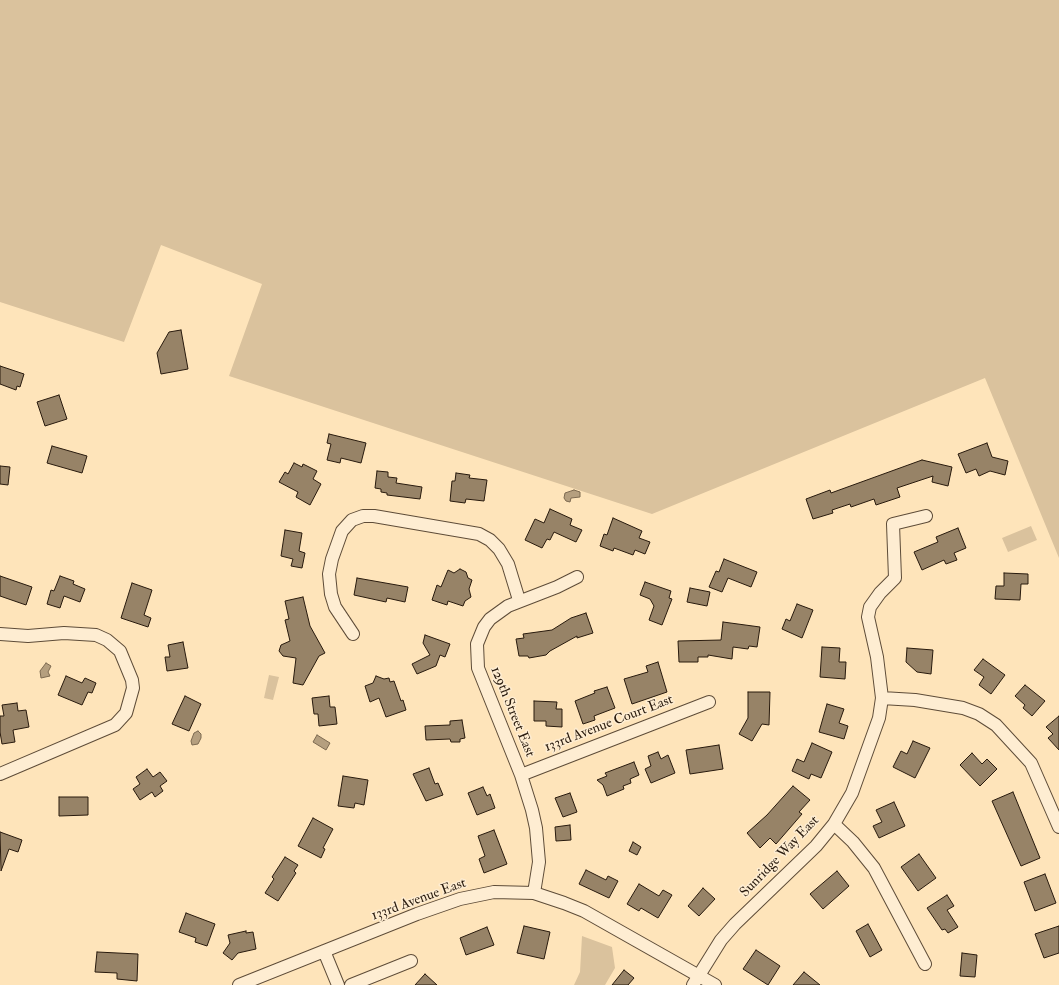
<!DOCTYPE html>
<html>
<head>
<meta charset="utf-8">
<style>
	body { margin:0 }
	canvas { display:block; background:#fee4ba }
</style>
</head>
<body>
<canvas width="1059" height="985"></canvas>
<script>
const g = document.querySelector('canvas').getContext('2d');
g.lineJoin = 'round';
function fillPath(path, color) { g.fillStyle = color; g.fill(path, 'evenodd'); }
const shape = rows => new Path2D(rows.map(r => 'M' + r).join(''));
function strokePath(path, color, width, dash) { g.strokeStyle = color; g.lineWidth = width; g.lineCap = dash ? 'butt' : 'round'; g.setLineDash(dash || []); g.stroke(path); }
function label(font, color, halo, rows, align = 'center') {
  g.font = font + ' "IM FELL Double Pica",serif'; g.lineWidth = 3; g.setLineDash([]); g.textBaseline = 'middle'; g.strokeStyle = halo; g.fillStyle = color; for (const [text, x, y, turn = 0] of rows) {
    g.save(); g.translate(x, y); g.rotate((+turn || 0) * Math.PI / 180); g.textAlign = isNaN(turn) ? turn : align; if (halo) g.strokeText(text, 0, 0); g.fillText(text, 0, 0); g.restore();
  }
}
const green = shape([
	[0,0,1059,0,1059,558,985,378,652,514,229,376,262,284,161,245,124,342,0,302],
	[1031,526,1037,540,1008,552,1002,538],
	[269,675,279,677,273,700,264,698],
	[582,936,612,947,615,968,605,985,574,985,580,972]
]);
const water = shape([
	[574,490,580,492,580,497,571,498,570,502,566,501,564,498,565,493,574,490],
	[46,663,51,666,48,672,50,676,41,678,40,671,46,663],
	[198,731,201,734,201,738,198,744,192,745,191,741,194,733,198,731],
	[317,735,330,743,326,750,313,742,317,735]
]);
const building = shape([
	[181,330,188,369,161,374,157,353,169,332,181,330],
	[0,366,24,374,20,387,17,386,16,390,0,384,0,366],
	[59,395,67,419,45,426,37,402,59,395],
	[329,434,366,443,361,463,341,458,340,463,327,460,331,444,327,443,329,434],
	[987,443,992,457,1008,461,1005,475,990,471,979,476,976,469,966,473,958,454,987,443],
	[52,446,87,456,82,473,47,463,52,446],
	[922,460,952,467,948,486,932,482,933,476,897,488,900,497,876,505,874,499,851,507,850,504,832,510,833,513,813,519,806,499,830,490,831,493,922,460],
	[294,463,302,467,303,464,317,471,313,479,321,484,310,505,296,497,298,492,279,482,285,472,288,474,294,463],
	[0,466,10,467,8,485,0,484,0,466],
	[377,471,388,472,388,477,397,478,396,483,422,487,420,499,387,495,387,493,381,492,381,489,375,488,377,471],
	[456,473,470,475,469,478,487,480,484,501,466,499,465,503,450,501,452,481,455,481,456,473],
	[550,509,572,519,570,525,582,530,576,542,554,532,550,540,547,539,542,548,525,540,535,519,544,523,550,509],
	[613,518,642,531,639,538,650,542,645,554,635,550,633,555,614,548,613,551,600,546,604,534,607,535,613,518],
	[958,528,966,548,954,553,957,560,946,564,944,560,922,570,914,552,938,542,936,537,958,528],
	[285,530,302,533,299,551,305,553,302,568,291,566,293,559,281,556,285,530],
	[724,559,757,572,751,587,728,578,722,592,709,587,716,571,719,572,724,559],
	[460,569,466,572,468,578,472,580,469,589,471,597,465,601,463,606,448,601,447,605,432,600,437,585,441,587,448,570,454,573,460,569],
	[1004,573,1028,574,1028,584,1021,584,1020,600,995,599,996,586,1004,586,1004,573],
	[0,576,32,587,26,605,0,596,0,576],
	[60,576,74,581,73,584,85,589,80,602,64,596,60,608,47,604,51,590,54,591,60,576],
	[357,578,408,587,405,602,387,598,386,602,354,595,357,578],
	[645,582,671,591,669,598,672,599,662,625,649,620,654,606,650,599,640,595,645,582],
	[132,583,152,590,144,615,151,618,148,627,121,618,132,583],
	[690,588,710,592,707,606,687,602,690,588],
	[303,597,310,626,325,653,319,656,303,685,293,683,296,658,283,656,279,651,281,645,290,641,285,620,289,619,285,601,303,597],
	[797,604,813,610,802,638,782,629,786,619,790,621,797,604],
	[586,613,593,633,577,638,577,636,550,651,546,655,529,658,528,656,519,656,516,639,524,638,523,634,552,630,571,618,586,613],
	[723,622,760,627,757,647,749,646,748,649,733,647,732,659,708,655,708,657,698,657,698,662,679,662,678,641,721,640,723,622],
	[425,635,450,644,445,657,440,655,436,666,417,674,412,664,430,655,423,643,425,635],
	[183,642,188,668,167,671,165,657,170,657,168,645,183,642],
	[822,647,840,648,839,662,846,662,845,679,820,677,822,647],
	[907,648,933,650,931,674,917,672,906,662,907,648],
	[983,659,1005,675,991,694,979,685,984,677,974,670,983,659],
	[658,662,667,692,632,704,624,679,648,672,646,666,658,662],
	[66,676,82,683,85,678,96,683,92,693,88,692,82,705,58,695,66,676],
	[376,676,384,679,389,678,390,682,394,681,401,701,403,700,406,710,386,717,379,698,370,702,365,686,373,683,376,676],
	[1025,685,1045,701,1032,716,1023,708,1025,705,1015,696,1025,685],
	[607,687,615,708,594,716,595,720,583,724,575,701,595,693,594,691,607,687],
	[748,692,770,692,769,725,762,724,752,741,739,734,748,718,748,692],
	[185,696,201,704,189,731,172,724,185,696],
	[329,696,330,707,335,707,337,724,319,726,318,714,314,714,312,698,329,696],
	[534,701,557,702,556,709,562,709,562,727,546,726,546,721,534,721,534,701],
	[17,703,18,711,26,710,29,727,13,730,15,742,2,744,0,732,0,716,4,716,2,705,17,703],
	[827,704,844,709,839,723,848,726,844,739,819,732,827,704],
	[1059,716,1059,750,1048,738,1053,734,1046,727,1059,716],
	[462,720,465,738,460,739,460,742,451,742,450,739,426,740,425,726,450,725,450,721,462,720],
	[913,741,930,748,915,778,893,767,901,751,907,754,913,741],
	[812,743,832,752,821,778,811,774,809,779,792,771,797,759,804,762,812,743],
	[719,745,723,769,690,774,686,750,719,745],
	[658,752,661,759,668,755,675,773,651,783,645,769,651,766,648,756,658,752],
	[972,753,982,764,987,759,997,769,980,786,960,765,972,753],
	[634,762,639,775,630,779,631,783,623,786,624,789,607,796,603,785,597,780,607,776,605,773,634,762],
	[429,768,435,784,438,783,443,795,426,801,413,774,429,768],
	[147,769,153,777,160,772,167,781,160,786,163,791,155,797,152,792,140,800,133,789,140,784,136,777,147,769],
	[343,776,368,780,364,805,355,803,354,808,338,806,343,776],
	[793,786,810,800,799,812,802,814,776,844,770,838,760,848,747,833,767,815,793,786],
	[483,787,487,796,490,794,495,808,477,815,468,793,483,787],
	[1013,792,1040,858,1021,866,992,801,1013,792],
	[570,793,577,812,563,817,555,798,570,793],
	[59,797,88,797,88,815,59,816,59,797],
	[894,802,905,826,879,838,873,826,882,822,876,810,894,802],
	[313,818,333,829,323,848,325,849,321,858,298,846,313,818],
	[570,825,571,840,556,841,555,827,570,825],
	[494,830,507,864,484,873,479,859,485,856,478,836,494,830],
	[0,832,22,840,18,852,9,849,1,871,0,832],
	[633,842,641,847,637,855,629,851,633,842],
	[919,854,936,878,918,891,901,867,919,854],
	[285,857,298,865,294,871,296,873,278,901,265,893,274,879,272,877,285,857],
	[586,870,606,880,608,876,618,881,609,898,579,884,586,870],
	[837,871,849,886,823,909,810,894,837,871],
	[1045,874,1056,903,1035,911,1024,882,1045,874],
	[639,884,659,896,663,890,672,895,658,918,641,908,639,911,627,904,639,884],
	[703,888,715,899,699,916,688,906,703,888],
	[947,895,954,906,947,910,958,927,948,933,945,929,942,930,927,908,947,895],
	[186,913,215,924,207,946,195,942,196,938,179,932,186,913],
	[868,924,882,950,870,957,856,931,868,924],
	[524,926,550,932,544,959,517,953,524,926],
	[1059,926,1059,953,1044,958,1035,934,1059,926],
	[487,927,494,945,466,955,460,938,487,927],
	[246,931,246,933,253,932,256,949,238,953,232,960,223,953,230,943,228,935,246,931],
	[756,950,780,966,768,985,743,969,756,950],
	[97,952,138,954,137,981,117,979,117,973,95,972,97,952],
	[962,953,977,955,975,977,960,976,962,953],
	[624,970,634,978,628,985,612,985,624,970],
	[804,972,820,985,793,985,804,972],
	[425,974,437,985,415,985,425,974]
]);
const street = shape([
	[0,634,28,636,64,633,96,635,107,640,120,651,132,680,133,688,126,713,115,725,0,774],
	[353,634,335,607,331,594,329,574,332,559,342,531,352,520,363,516,374,516,479,534,490,540,499,549,508,564,519,600],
	[882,698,915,700,963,708,979,714,996,725,1031,763,1059,827],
	[521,775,709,702],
	[834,824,853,842,874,868,925,964],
	[534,893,539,862,536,828,532,810,521,775,478,668,477,644,484,627,490,619,508,606,557,587,577,577],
	[324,951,338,985],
	[239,985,417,914,460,899,494,892,534,893,564,903,584,911,715,985],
	[351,985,411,961],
	[693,985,721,940,735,924,816,846,834,824,852,793,879,718,882,698,877,657,868,617,870,607,880,593,895,578,893,524,926,516]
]);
const streetNames = [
	["129th Street East",512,712,68],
	["133rd Avenue Court East",609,724,-21],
	["Sunridge Way East",780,857,-46],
	["133rd Avenue East",419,900,-20]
];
fillPath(green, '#dac29d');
fillPath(water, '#b59f7f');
strokePath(water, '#7d6a51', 1);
fillPath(building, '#978367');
strokePath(building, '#281a0d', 1);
strokePath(street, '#5e4c38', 14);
strokePath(street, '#feedd2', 12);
label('14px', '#281a0d', '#feedd2', streetNames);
</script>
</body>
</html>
